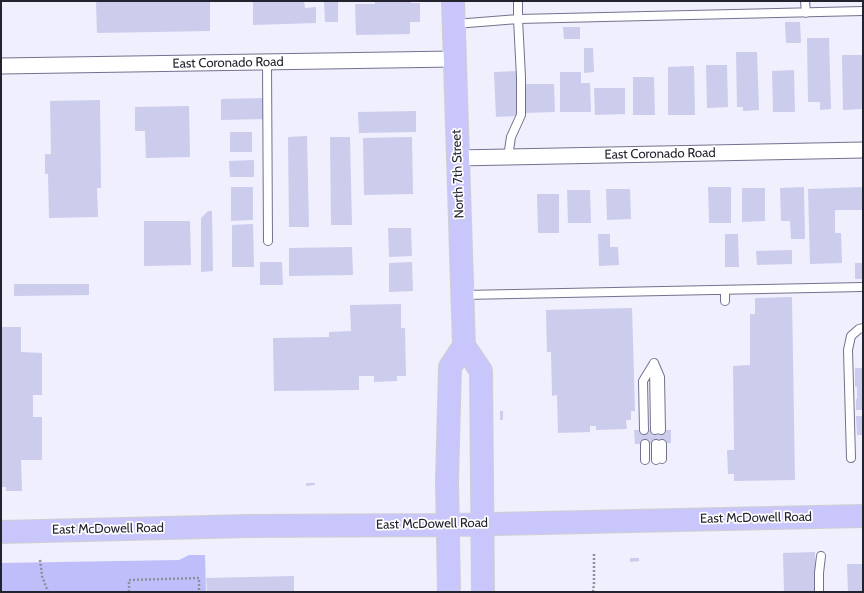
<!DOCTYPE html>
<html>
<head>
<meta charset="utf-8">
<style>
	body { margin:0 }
	#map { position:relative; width:864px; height:593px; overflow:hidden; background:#efeffd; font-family:Cabin,sans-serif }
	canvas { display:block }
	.frame { position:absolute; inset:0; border:2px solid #23232f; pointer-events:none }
</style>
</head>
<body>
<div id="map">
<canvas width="864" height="593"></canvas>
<div class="frame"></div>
</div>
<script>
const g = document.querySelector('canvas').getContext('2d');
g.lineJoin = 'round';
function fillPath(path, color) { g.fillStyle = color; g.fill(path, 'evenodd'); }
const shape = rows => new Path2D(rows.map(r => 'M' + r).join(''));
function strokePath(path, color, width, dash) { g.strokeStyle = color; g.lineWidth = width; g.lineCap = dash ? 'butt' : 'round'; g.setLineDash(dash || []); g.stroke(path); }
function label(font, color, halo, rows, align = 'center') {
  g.font = font + ' Cabin,sans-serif'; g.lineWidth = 3.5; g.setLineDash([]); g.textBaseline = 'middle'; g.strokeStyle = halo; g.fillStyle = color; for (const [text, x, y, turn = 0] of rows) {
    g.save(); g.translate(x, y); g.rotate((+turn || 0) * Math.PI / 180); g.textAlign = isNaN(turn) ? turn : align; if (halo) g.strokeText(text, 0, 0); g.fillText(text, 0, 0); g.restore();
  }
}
const green = shape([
	[189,555,205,555,206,592,1,592,1,563,179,560]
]);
const building = shape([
	[96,1,210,1,210,31,97,33],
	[253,1,304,1,305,8,316,7,316,23,253,25],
	[324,1,338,1,338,22,325,22],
	[375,1,411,1,411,3,420,3,420,22,410,22,410,34,356,35,355,4,375,4],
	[785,22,800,22,801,43,786,43],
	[563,27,580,27,580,39,564,39],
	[807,38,829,38,831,109,820,110,820,102,808,102],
	[584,48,593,48,594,72,584,73],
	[736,52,757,52,759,110,743,111,743,107,737,107],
	[842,55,863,55,863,109,843,110],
	[706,65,727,65,728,107,707,108],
	[694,66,695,115,668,115,668,67],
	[794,70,795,112,773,112,772,71],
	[517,71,518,116,496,117,494,72],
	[560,72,581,72,581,83,590,83,591,112,560,112],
	[633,77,654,77,655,115,633,115],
	[525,84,554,84,555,112,525,113],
	[594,88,625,88,625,114,595,115],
	[264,98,264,119,221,120,221,99],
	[100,100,101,188,97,188,98,217,49,218,48,174,45,174,45,154,51,154,50,101],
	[189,106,190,157,146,158,145,131,135,131,135,107],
	[416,111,416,132,359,133,358,112],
	[230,132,252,132,252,152,230,152],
	[307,136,309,227,289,227,288,137],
	[330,137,350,137,352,225,331,225],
	[412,137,413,194,364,195,363,138],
	[254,160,254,177,230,177,229,161],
	[231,187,253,187,253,220,231,221],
	[708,187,731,187,731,223,709,223],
	[804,187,805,239,791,239,790,221,781,221,780,188],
	[863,187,863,210,835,210,835,233,841,233,842,263,810,264,808,189],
	[742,188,765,188,765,221,742,222],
	[606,189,630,189,631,219,607,220],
	[567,190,590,190,591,223,568,223],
	[537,194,559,194,559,233,538,233],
	[208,211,212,211,213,271,201,272,201,218],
	[144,221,190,221,191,265,144,266],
	[253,224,254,267,232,267,232,225],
	[388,228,411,228,412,256,389,257],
	[598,234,610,234,610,247,618,247,619,265,599,266],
	[725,234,738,234,739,267,725,267],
	[352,247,353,275,289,276,289,248],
	[792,250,792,264,757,265,756,251],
	[260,262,282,262,283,285,260,285],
	[412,262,413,291,389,292,389,263],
	[855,263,863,263,863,279,855,279],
	[14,284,89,284,89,295,14,296],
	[792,297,795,480,734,481,734,474,728,474,727,450,734,450,733,366,750,365,750,314,755,314,755,298],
	[401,304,401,328,405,328,406,376,397,376,397,381,374,382,374,376,359,376,359,390,274,391,273,338,329,337,329,332,351,331,350,305],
	[632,308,635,411,631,411,631,420,626,420,627,429,596,430,596,426,590,426,590,432,558,433,557,395,552,396,551,352,547,352,546,310],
	[1,327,21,327,21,352,42,353,42,395,33,395,33,417,42,417,42,460,21,460,22,491,6,491,6,487,1,487],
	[855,368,863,368,863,410,856,410,856,399,857,399,857,387,855,387],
	[500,411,503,411,503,420,500,420],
	[856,416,863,416,863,435,857,435],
	[634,430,671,430,671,443,635,444],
	[306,483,315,483,315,485,306,486],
	[815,552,815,592,784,592,783,553],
	[630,558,639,558,639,561,630,562],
	[847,564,863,564,863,592,848,592],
	[294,576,294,592,207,592,206,578]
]);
const path = shape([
	[40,560,42,576,48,592],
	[129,592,129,580,199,578,199,592],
	[593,592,594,583,594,554]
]);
const service = shape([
	[518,1,518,19,863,11],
	[805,1,806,13],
	[455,24,518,19,521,77,521,115,511,137,508,157],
	[267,62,268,241],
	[464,295,863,287],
	[725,301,725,290],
	[654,363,660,377,661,430],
	[654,367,655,430],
	[644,430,643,381,654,363],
	[645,444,645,460],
	[656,444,656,460],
	[662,444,662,459],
	[851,458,848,350,851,336,859,329,863,328],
	[819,592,819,573,821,556]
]);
const minor = shape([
	[1,66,454,59],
	[457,158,863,150]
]);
const primary = shape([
	[453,1,464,346,481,371,483,592],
	[1,532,248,526,448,525,863,516],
	[449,592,447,481,450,367,464,346]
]);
const streetNames = [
	["East Coronado Road",228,63,-1],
	["East Coronado Road",660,154,-1],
	["North 7th Street",458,174,-92],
	["East McDowell Road",756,518,-1],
	["East McDowell Road",432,524,-1],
	["East McDowell Road",108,529,-1]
];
fillPath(green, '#bfbefa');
fillPath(building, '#cccced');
strokePath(service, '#72728f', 10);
strokePath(minor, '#72728f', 17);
strokePath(primary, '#cfcfd1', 24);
strokePath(path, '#8f8f9c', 2.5, [2, 2]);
strokePath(service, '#fff', 8);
strokePath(minor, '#fff', 15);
strokePath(primary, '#c8c6fa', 22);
label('13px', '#23232f', '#fefefe', streetNames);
</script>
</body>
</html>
